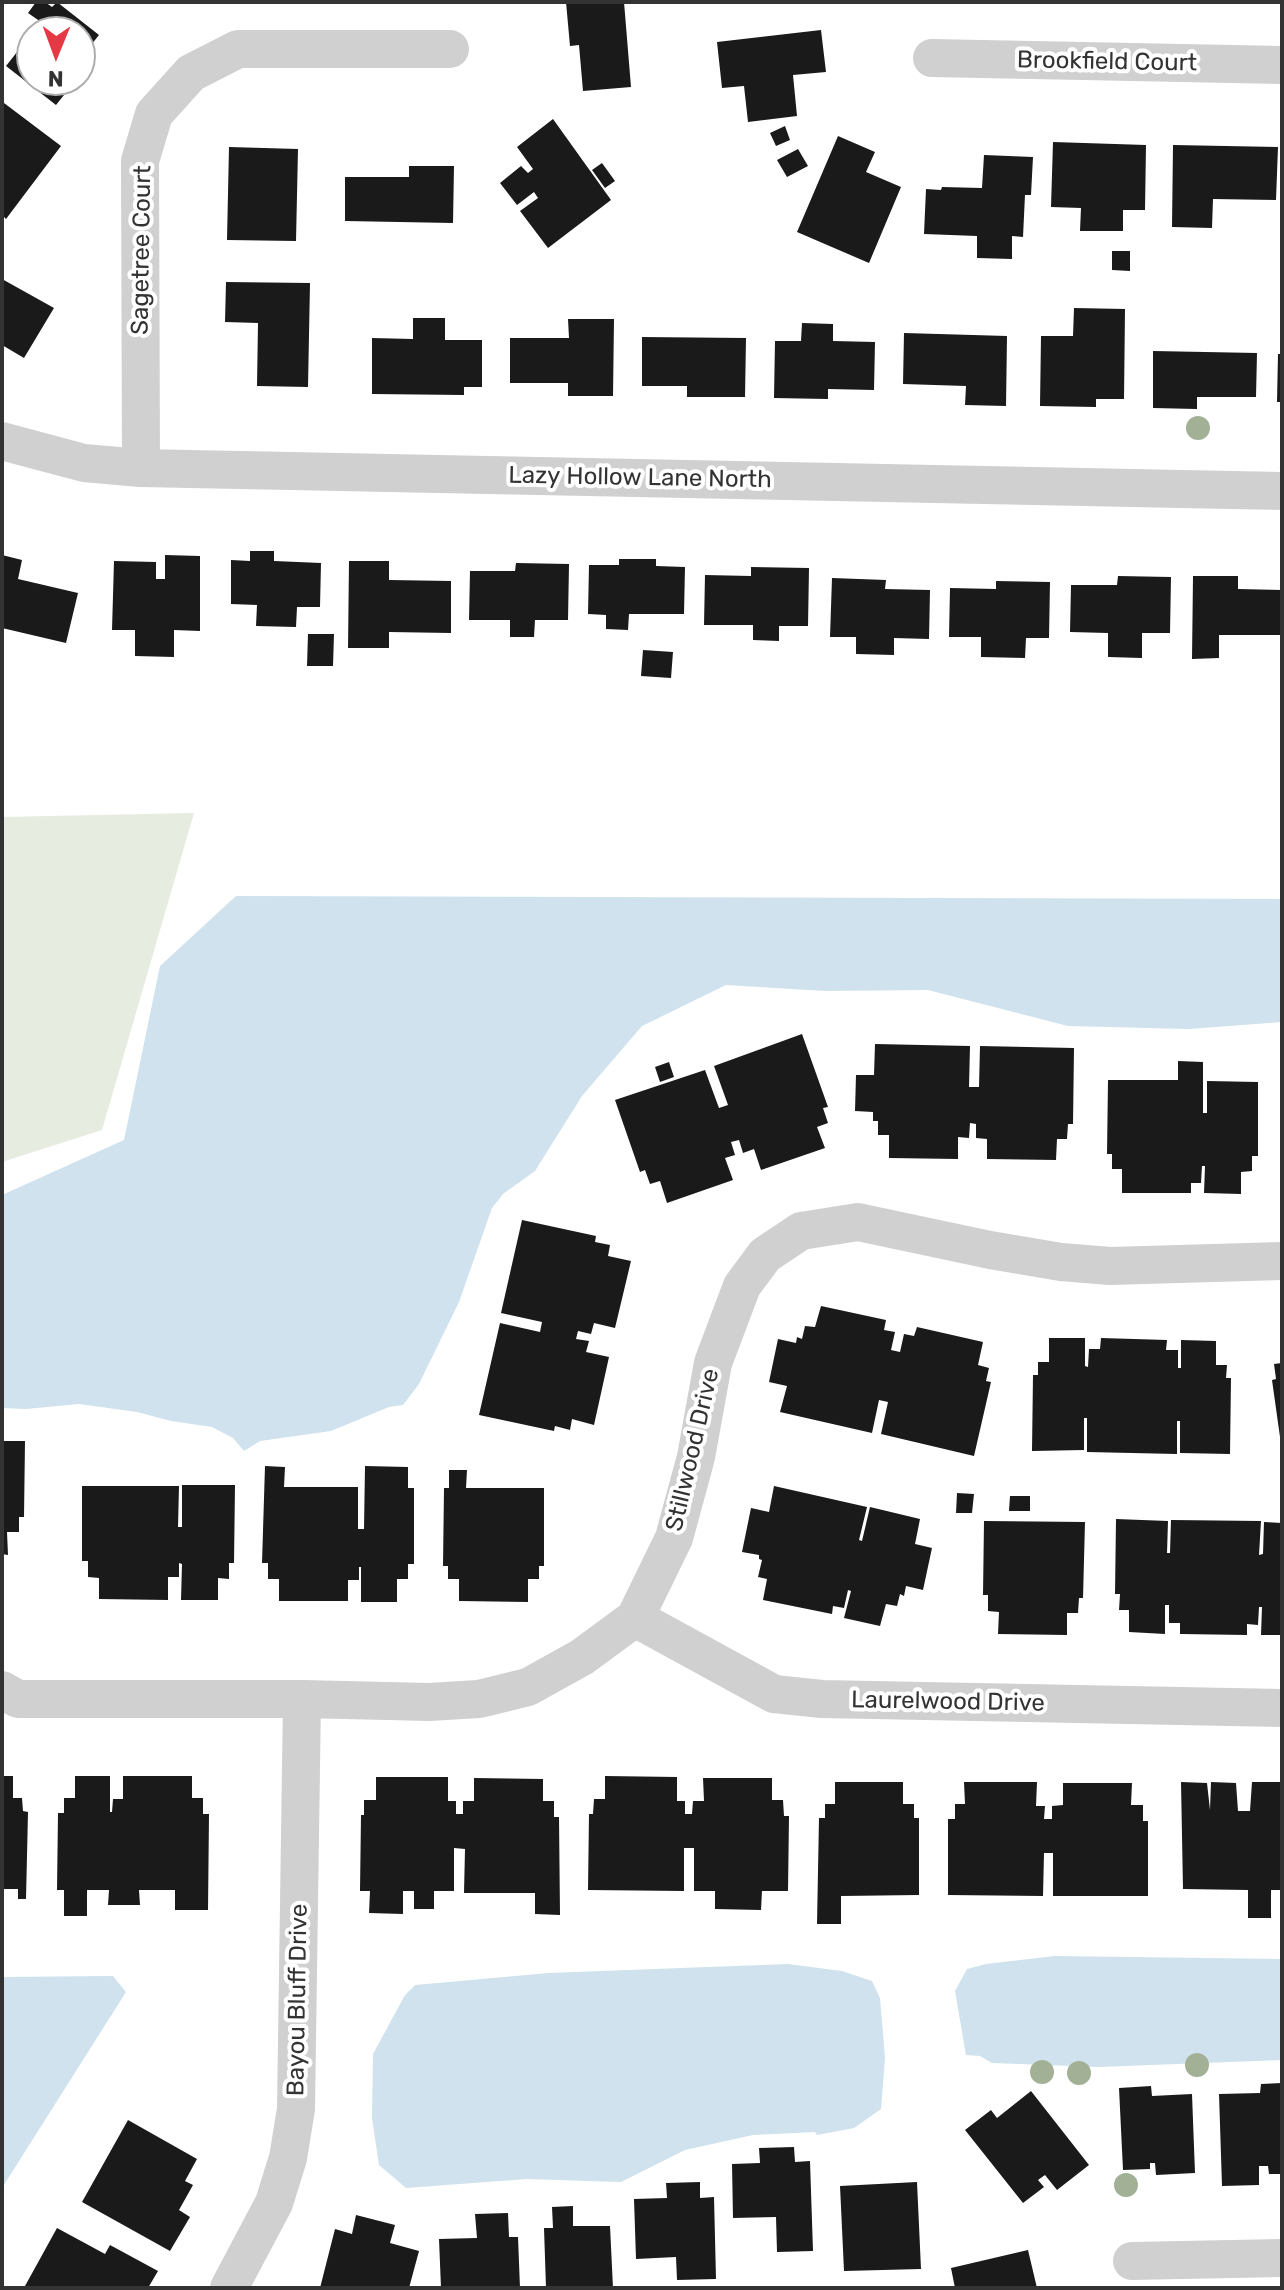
<!DOCTYPE html>
<html>
<head>
<meta charset="utf-8">
<style>
  body { margin:0 }
  #map { position:relative; width:1284px; height:2290px; overflow:hidden; background:#fff; font-family:Rubik,sans-serif }
  canvas { display:block }
  .frame { position:absolute; inset:0; border:4px solid #333; pointer-events:none }
  .north { position:absolute; left:16px; top:16px; width:80px; height:80px; box-sizing:border-box; background:#fff; border:2px solid #adadad; border-radius:50%; rotate:181deg; font-size:22px; font-weight:700; line-height:32px; text-align:center; color:#333 }
  .north::after { content:''; display:block; margin:auto; width:28px; height:36px; background:#e63946; clip-path:polygon(50% 0,100% 100%,50% 72%,0 100%) }
</style>
</head>
<body>
<div id="map">
<canvas width="1284" height="2290"></canvas>
<div class="frame"></div>
<div class="north">N</div>
</div>
<script>
const g = document.querySelector('canvas').getContext('2d');
g.lineJoin = 'round';
function fillPath(path, color) { g.fillStyle = color; g.fill(path, 'evenodd'); }
const toPath = rows => new Path2D(rows.map(r => 'M' + r).join(''));
function trace(path, color, width, dash) { g.strokeStyle = color; g.lineWidth = width; g.lineCap = dash ? 'butt' : 'round'; g.setLineDash(dash || []); g.stroke(path); }
function label(font, color, halo, rows, align = 'center') {
  g.font = font + ' Rubik,sans-serif'; g.lineWidth = 8; g.setLineDash([]); g.textBaseline = 'middle'; g.strokeStyle = halo; g.fillStyle = color; for (const [text, x, y, turn = 0] of rows) {
    g.save(); g.translate(x, y); g.rotate((+turn || 0) * Math.PI / 180); g.textAlign = isNaN(turn) ? turn : align; if (halo) g.strokeText(text, 0, 0); g.fillText(text, 0, 0); g.restore();
  }
}
fillPath(toPath([
  [194,813,102,1130,2,1162,2,817]
]), '#e6ecdf');
fillPath(toPath([
  [236,896,1282,899,1282,1022,1189,1029,1068,1026,928,990,825,991,726,985,642,1026,582,1096,535,1171,503,1194,492,1208,459,1302,419,1384,403,1405,389,1407,331,1431,260,1441,244,1451,233,1438,212,1427,171,1421,137,1412,79,1404,26,1409,2,1408,2,1195,124,1140,160,966],
  [1055,1956,1282,1959,1282,2060,1099,2067,992,2063,980,2056,966,2055,955,1991,967,1969,986,1964],
  [788,1964,842,1971,872,1981,880,1998,885,2058,881,2109,854,2128,817,2135,815,2132,753,2135,685,2150,621,2182,527,2179,406,2188,379,2165,372,2118,373,2054,405,1995,415,1985,549,1973],
  [113,1976,126,1992,2,2188,2,1977]
]), '#cfe2ee');
fillPath(toPath([
  [36,2,45,2,52,7,57,2,99,35,83,55,90,61,80,74,80,32,33,32,41,22,28,13],
  [566,2,624,2,631,87,583,91,579,45,570,46],
  [821,30,826,72,793,75,797,116,748,122,744,86,722,88,717,42],
  [32,33,32,80,76,80,56,105,6,66],
  [4,103,61,146,6,219,2,215],
  [553,119,611,200,548,248,520,211,538,198,534,192,517,205,500,183,521,166,528,173,533,169,517,147],
  [785,126,790,140,776,146,770,133],
  [838,136,875,152,866,172,901,187,869,263,797,232],
  [1053,142,1146,145,1145,210,1123,210,1123,231,1080,231,1081,208,1051,207],
  [1173,145,1278,147,1276,200,1213,199,1212,228,1172,227],
  [229,147,298,149,296,241,227,240],
  [798,149,808,166,787,177,777,160],
  [984,155,1033,157,1031,195,1025,195,1023,237,1012,236,1012,259,977,258,977,236,924,234,926,189,941,190,942,187,982,188],
  [602,163,615,181,605,188,592,170],
  [409,166,454,166,453,223,345,221,345,177,409,177],
  [1112,251,1130,251,1130,271,1112,270],
  [2,279,54,308,24,358,2,345],
  [226,282,310,283,308,387,257,386,258,323,225,322],
  [1074,308,1125,309,1124,399,1096,399,1096,407,1040,406,1041,336,1073,336],
  [413,318,445,318,445,340,482,340,482,387,464,387,464,395,372,394,372,338,413,339],
  [568,319,614,319,613,396,568,396,568,383,510,383,510,338,569,338],
  [802,323,833,324,833,341,875,342,874,390,828,389,828,399,774,398,775,341,801,341],
  [904,333,1007,336,1006,406,965,405,966,386,903,384],
  [642,337,746,338,745,397,687,397,687,386,642,386],
  [1153,351,1257,353,1256,397,1197,397,1197,409,1153,408],
  [1278,354,1282,354,1282,402,1277,402],
  [250,551,274,551,274,561,321,563,320,607,297,607,296,627,256,626,257,605,231,604,231,560,250,561],
  [2,555,22,560,18,579,78,593,66,643,2,628],
  [165,555,200,556,200,631,174,630,174,657,135,656,135,630,112,630,114,561,156,562,156,579,165,579],
  [619,559,656,559,656,566,685,567,684,614,629,614,628,630,606,629,606,615,588,614,589,565,619,565],
  [349,561,389,561,389,580,451,581,451,633,389,632,389,648,348,648],
  [516,563,569,564,568,620,535,620,534,637,510,637,510,620,469,620,470,571,515,571],
  [751,567,809,568,808,626,779,626,779,641,753,640,753,625,704,625,705,575,751,576],
  [1118,576,1171,577,1170,633,1142,633,1142,658,1108,657,1108,633,1070,632,1071,585,1117,585],
  [1193,576,1238,576,1238,589,1282,590,1282,635,1219,635,1219,658,1192,659],
  [832,578,886,580,885,589,930,590,929,639,894,638,894,655,856,654,856,637,830,637],
  [996,581,1050,582,1049,638,1026,638,1025,658,981,657,981,637,949,637,950,588,996,589],
  [308,634,334,634,333,666,307,666],
  [643,650,673,652,671,678,641,676],
  [802,1034,828,1107,823,1108,828,1123,817,1127,825,1148,761,1170,754,1149,743,1153,739,1140,731,1142,735,1155,725,1158,733,1180,667,1203,660,1181,650,1184,645,1170,640,1172,615,1100,705,1070,719,1108,728,1105,714,1066],
  [875,1044,970,1046,969,1087,979,1087,980,1046,1074,1048,1073,1124,1068,1124,1067,1139,1057,1139,1056,1160,987,1159,987,1139,976,1138,976,1124,970,1123,969,1138,958,1137,958,1159,889,1158,889,1135,878,1135,878,1121,873,1121,873,1112,855,1111,856,1075,874,1075],
  [1178,1061,1203,1062,1203,1113,1207,1113,1207,1081,1258,1082,1258,1156,1252,1156,1252,1171,1241,1172,1241,1194,1204,1193,1205,1166,1202,1166,1201,1183,1191,1183,1191,1193,1122,1193,1122,1169,1112,1169,1112,1154,1107,1154,1108,1080,1178,1080],
  [669,1062,674,1077,660,1082,655,1067],
  [522,1220,596,1236,595,1242,610,1245,608,1256,631,1261,615,1328,594,1323,591,1334,578,1331,576,1339,589,1341,586,1352,609,1357,594,1425,572,1419,570,1430,555,1426,554,1431,479,1415,500,1323,540,1332,542,1322,501,1313],
  [821,1306,886,1320,884,1330,895,1332,891,1350,900,1352,904,1334,914,1336,917,1327,983,1342,978,1365,989,1368,986,1381,991,1382,974,1456,881,1434,888,1402,879,1400,872,1433,780,1412,787,1386,769,1382,778,1339,796,1343,797,1337,802,1339,805,1326,815,1327],
  [1049,1338,1085,1338,1085,1366,1088,1367,1089,1349,1100,1349,1101,1338,1167,1340,1166,1350,1178,1350,1178,1368,1181,1368,1181,1340,1216,1341,1216,1365,1227,1365,1226,1378,1231,1378,1230,1454,1180,1453,1180,1421,1177,1421,1177,1454,1087,1452,1087,1418,1084,1418,1084,1450,1032,1451,1033,1375,1038,1375,1038,1362,1049,1362],
  [1282,1363,1282,1437,1280,1437,1272,1380,1276,1379,1274,1364],
  [2,1441,25,1441,24,1517,19,1517,19,1532,7,1532,8,1555,2,1554],
  [265,1466,285,1467,284,1487,358,1487,358,1529,364,1529,365,1466,408,1467,408,1488,414,1488,414,1564,408,1564,408,1579,397,1579,397,1602,361,1602,361,1567,359,1567,359,1580,348,1580,348,1601,279,1601,279,1579,268,1579,268,1563,262,1563],
  [449,1470,467,1470,466,1488,544,1488,544,1566,539,1566,539,1579,528,1579,528,1602,459,1601,459,1579,448,1579,448,1566,443,1566,444,1488,449,1488],
  [182,1485,235,1485,234,1563,229,1563,229,1579,218,1578,218,1600,181,1600,182,1564,179,1563,179,1577,168,1577,168,1600,99,1599,99,1578,88,1577,88,1561,82,1561,82,1486,179,1486,178,1527,182,1527],
  [774,1486,867,1507,859,1540,862,1541,870,1507,920,1519,915,1544,932,1548,923,1590,906,1586,904,1596,900,1594,897,1606,886,1604,880,1626,844,1618,851,1591,848,1590,844,1608,833,1606,832,1614,763,1600,767,1579,758,1577,762,1560,759,1559,759,1555,742,1552,751,1508,769,1512],
  [957,1493,974,1494,972,1513,956,1513],
  [1010,1496,1030,1496,1030,1511,1009,1511],
  [1116,1519,1168,1521,1167,1553,1170,1553,1171,1520,1261,1521,1259,1555,1263,1554,1264,1522,1282,1523,1282,1635,1261,1635,1262,1607,1259,1607,1258,1625,1247,1624,1247,1635,1180,1634,1180,1623,1169,1623,1169,1605,1165,1605,1165,1634,1129,1632,1129,1610,1119,1610,1120,1594,1115,1594],
  [984,1521,1085,1522,1083,1598,1079,1598,1078,1613,1067,1613,1067,1635,998,1634,999,1612,988,1611,988,1595,983,1595],
  [2,1776,13,1776,13,1798,22,1798,23,1811,28,1812,26,1899,18,1899,18,1889,2,1889],
  [75,1776,110,1776,110,1812,112,1812,113,1799,123,1799,123,1776,192,1776,192,1798,203,1798,203,1814,209,1814,208,1910,175,1910,175,1890,139,1890,140,1905,108,1905,109,1890,87,1890,87,1916,64,1916,64,1890,57,1890,58,1813,64,1813,64,1798,75,1798],
  [605,1776,677,1777,677,1801,685,1801,685,1814,692,1814,693,1801,704,1801,703,1778,772,1778,772,1800,783,1800,784,1816,789,1816,788,1891,762,1891,761,1910,715,1909,715,1891,694,1891,694,1848,684,1848,684,1891,588,1890,589,1814,593,1814,594,1799,605,1799],
  [376,1777,448,1777,448,1801,456,1801,456,1814,463,1814,463,1801,474,1801,474,1778,543,1779,543,1801,554,1801,554,1817,559,1817,560,1915,535,1914,535,1893,464,1893,465,1849,454,1848,454,1891,434,1891,434,1909,414,1909,414,1891,403,1891,403,1914,369,1913,370,1891,360,1891,361,1815,364,1815,364,1800,376,1800],
  [835,1782,903,1782,903,1804,914,1804,914,1818,919,1818,919,1895,841,1896,841,1924,817,1924,819,1818,825,1818,825,1804,835,1804],
  [964,1782,1037,1782,1036,1806,1045,1806,1044,1819,1052,1819,1052,1806,1063,1805,1063,1783,1132,1783,1131,1805,1143,1805,1143,1821,1148,1821,1148,1896,1053,1896,1053,1853,1044,1853,1043,1896,948,1895,948,1819,955,1819,955,1804,965,1804],
  [1181,1782,1207,1783,1210,1810,1211,1782,1236,1783,1238,1811,1250,1811,1252,1782,1282,1782,1282,1890,1271,1890,1271,1918,1248,1918,1248,1890,1183,1889],
  [1282,2083,1282,2174,1269,2174,1268,2166,1259,2166,1259,2185,1222,2186,1219,2094,1260,2093,1261,2084],
  [1151,2086,1152,2096,1192,2094,1195,2173,1156,2175,1155,2163,1150,2163,1150,2169,1123,2170,1119,2088],
  [1031,2091,1089,2165,1057,2190,1045,2175,1038,2180,1044,2187,1023,2203,965,2130,991,2110,997,2118],
  [128,2120,197,2159,185,2181,193,2185,179,2210,190,2217,170,2251,82,2202],
  [794,2147,795,2162,810,2161,813,2251,777,2252,776,2217,733,2218,732,2164,760,2163,759,2148],
  [700,2182,700,2198,714,2197,716,2279,677,2280,676,2257,636,2259,634,2199,667,2198,666,2183],
  [917,2182,921,2269,844,2271,840,2186],
  [573,2206,573,2226,610,2226,613,2288,546,2288,544,2228,553,2228,552,2207],
  [508,2213,509,2237,518,2237,520,2288,441,2288,439,2239,477,2238,475,2214],
  [356,2215,395,2225,390,2243,419,2251,409,2288,320,2288,335,2229,352,2234],
  [57,2228,105,2254,110,2245,158,2271,148,2288,30,2288,25,2286],
  [1028,2250,1037,2288,955,2288,951,2268]
]), '#1a1a1a');
trace(toPath([
  [932,58,1282,65],
  [2,441,84,463,141,468,1282,491],
  [141,468,140,161,154,114,191,73,238,49,450,49],
  [635,1618,774,1694,822,1699,1282,1708],
  [2,1690,18,1699,302,1699,429,1702,479,1699,528,1687,582,1657,635,1618,674,1538,696,1457,713,1363,742,1286,765,1255,801,1231,858,1222,990,1250,1061,1262,1110,1266,1282,1261],
  [1132,2261,1282,2258],
  [229,2288,274,2203,288,2158,296,2109,302,1699]
]), '#d0d0d0', 38);
g.fillStyle = '#a2b095';
for (const [x, y] of [
  [1198,428],
  [1197,2065],
  [1042,2072],
  [1079,2073],
  [1126,2185]
]) { g.beginPath(); g.arc(x, y, 12, 0, 2 * Math.PI); g.fill(); }
label('24px', '#333', '#fff', [
  ["Brookfield Court",1107,62,1],
  ["Sagetree Court",142,250,-89],
  ["Lazy Hollow Lane North",640,478,1],
  ["Stillwood Drive",693,1450,-77],
  ["Laurelwood Drive",948,1702,1],
  ["Bayou Bluff Drive",298,2000,-89]
]);
</script>
</body>
</html>
